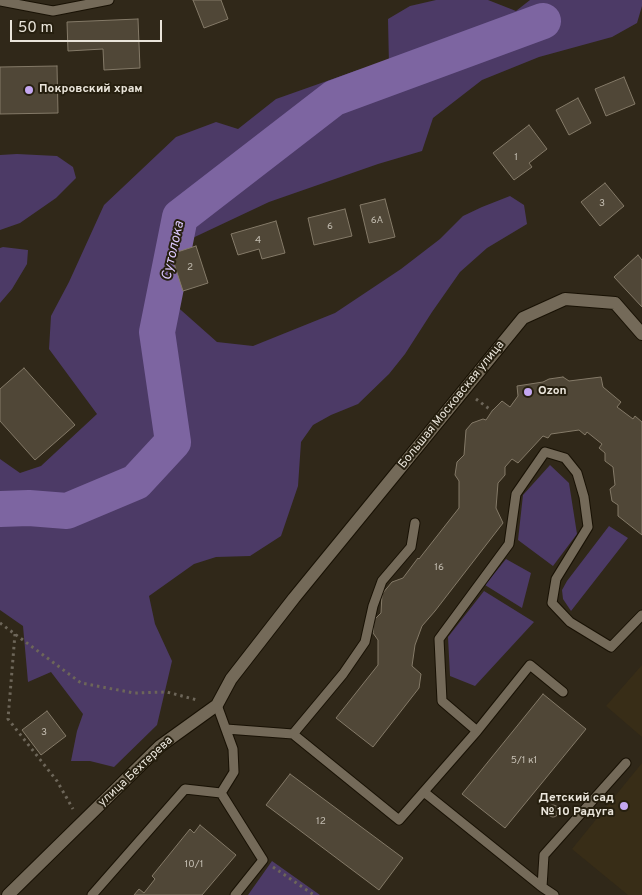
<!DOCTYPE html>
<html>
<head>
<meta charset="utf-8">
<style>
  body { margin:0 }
  #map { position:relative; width:642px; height:895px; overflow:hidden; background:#302819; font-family:Overpass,sans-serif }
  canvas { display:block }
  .scale { position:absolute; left:10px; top:20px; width:152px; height:22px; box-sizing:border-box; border:2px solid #eae5db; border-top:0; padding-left:6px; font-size:15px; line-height:18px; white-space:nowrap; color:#eae5db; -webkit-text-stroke:4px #261f0f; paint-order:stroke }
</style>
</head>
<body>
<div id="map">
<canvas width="642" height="895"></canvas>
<div class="scale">50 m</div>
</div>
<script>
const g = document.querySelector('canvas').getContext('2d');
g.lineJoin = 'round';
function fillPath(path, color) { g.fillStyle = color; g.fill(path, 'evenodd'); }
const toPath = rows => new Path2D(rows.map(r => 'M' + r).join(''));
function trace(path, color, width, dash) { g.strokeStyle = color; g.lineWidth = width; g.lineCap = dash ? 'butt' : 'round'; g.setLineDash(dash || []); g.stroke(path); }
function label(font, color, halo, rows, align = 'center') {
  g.font = font + ' Overpass,sans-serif'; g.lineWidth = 4; g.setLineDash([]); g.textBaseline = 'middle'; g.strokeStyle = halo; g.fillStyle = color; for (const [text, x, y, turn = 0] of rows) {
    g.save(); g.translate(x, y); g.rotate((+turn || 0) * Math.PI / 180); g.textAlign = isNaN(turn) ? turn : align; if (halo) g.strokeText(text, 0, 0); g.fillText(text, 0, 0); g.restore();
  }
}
fillPath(toPath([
  [642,665,642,737,606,706],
  [642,763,642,895,628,895,572,849]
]), '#382d17');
fillPath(toPath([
  [436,0,488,0,516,11,530,0,642,0,642,6,637,23,612,37,539,57,482,80,433,118,422,151,378,164,269,202,165,251,173,303,217,342,253,346,335,313,401,269,440,239,463,216,482,207,510,196,524,205,527,224,487,248,460,272,432,312,405,354,389,374,358,404,331,415,313,425,301,442,298,486,281,536,250,556,216,557,194,564,149,596,155,624,172,661,157,725,114,767,90,761,71,761,77,731,83,714,51,672,28,682,23,626,0,610,0,459,20,473,41,466,97,414,49,349,51,316,69,282,104,205,176,137,216,122,238,129,276,99,358,70,389,65,388,19,410,6],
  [17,154,57,156,73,167,76,178,56,198,20,223,0,230,0,155],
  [3,247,28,250,27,264,12,289,0,303,0,248],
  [550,465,569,483,577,534,553,566,518,540,523,495],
  [609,526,628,538,571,611,563,599,562,590,567,581],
  [506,559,531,573,522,608,485,585],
  [484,591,534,622,475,686,450,676,448,637],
  [272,861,320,895,248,895]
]), '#4c3a66');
trace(toPath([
  [0,509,29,508,67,511,136,482,173,442,157,332,180,217,334,98,543,21]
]), '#7d65a1', 36);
const building = toPath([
  [193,0,221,0,228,19,204,28,193,0],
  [138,19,140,68,104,70,103,49,68,51,67,22,138,19],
  [57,66,58,113,0,114,0,67,57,66],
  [624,77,635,104,606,116,595,89,624,77],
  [578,98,591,123,569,135,556,110,578,98],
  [529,125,547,149,529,163,532,167,514,180,493,153,529,125],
  [605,183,624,206,600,226,581,202,605,183],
  [385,199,395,237,369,243,360,205,385,199],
  [345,209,352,236,314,245,308,218,345,209],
  [276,221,285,253,262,259,259,249,238,255,231,234,276,221],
  [196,246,208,283,183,291,171,254,196,246],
  [638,255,642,260,642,307,614,277,638,255],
  [24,368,75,425,35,460,0,421,0,389,24,368],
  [563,377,569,381,601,377,603,387,621,402,617,407,633,419,635,416,642,422,642,535,618,516,618,505,612,501,610,489,615,485,613,467,605,461,605,453,599,448,602,444,587,432,585,435,579,430,551,434,548,438,543,436,518,463,512,459,505,467,505,475,498,483,496,508,503,523,435,611,422,626,415,645,412,666,421,674,419,688,373,747,336,718,378,665,378,640,373,633,374,620,381,613,382,594,392,582,403,578,418,558,419,559,459,508,459,481,455,475,457,462,464,455,466,430,472,423,483,419,486,420,492,411,502,401,510,407,518,396,517,386,543,382,549,379,563,377],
  [543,694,586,729,505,828,462,794,543,694],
  [47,711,66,736,41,755,22,730,47,711],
  [290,774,403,858,379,890,266,805,290,774],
  '547 811a6 6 0 1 1 12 0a6 6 0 1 1-12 0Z',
  [200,825,236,855,202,895,134,895,139,889,144,893,155,879,152,876,190,829,194,833,200,825]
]);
fillPath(building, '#504737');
trace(building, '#847a68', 1);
const service = toPath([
  [0,1,53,11,109,0],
  [415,523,411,547,382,581,373,606,365,642,343,674,293,734,399,820,477,731,530,665,563,692],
  [217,705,233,749,234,772,221,793],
  [226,729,293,734],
  [477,731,442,701,439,639,509,544,516,494,545,452,565,458,577,473,584,497,588,527,556,579,552,603,570,622,611,647,642,615],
  [424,792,542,887],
  [221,793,263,860,235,895],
  [92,895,185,789,221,793],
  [554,895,542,887,544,855,626,763]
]);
const minor = toPath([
  [8,895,160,746,217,705,231,679,294,598,523,318,565,299,615,303,642,334]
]);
trace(service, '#181104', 11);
trace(minor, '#181104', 14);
trace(toPath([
  [476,399,492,411],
  [0,623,81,683,134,693,167,692,197,700],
  [15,634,8,719,57,781,73,809],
  [273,867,314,895]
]), '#6d6659', 3, [2.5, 4]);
trace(service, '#746a59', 9);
trace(minor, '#746a59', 12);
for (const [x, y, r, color] of [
  [29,90,5,"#c4a7f1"],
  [528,392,5,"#c4a7f1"],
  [624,806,5,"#c4a7f1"]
]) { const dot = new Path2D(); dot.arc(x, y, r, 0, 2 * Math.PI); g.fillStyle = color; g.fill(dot); trace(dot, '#261f0f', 2); }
label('10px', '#c4beb2', null, [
  ["1",516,158],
  ["3",602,204],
  ["6А",377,221],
  ["6",330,227],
  ["4",258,241],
  ["2",190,268],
  ["16",439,568],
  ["3",44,733],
  ["5/1 к1",524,761],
  ["12",321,822],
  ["10/1",194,865]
]);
label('bold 12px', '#eae5db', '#261f0f', [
  ["Покровский храм",39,90],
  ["Ozon",538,392],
  ["Детский сад",614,799,"right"],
  ["№ 10 Радуга",614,813,"right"]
], 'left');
label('12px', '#eae5db', '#261f0f', [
  ["Большая Московская улица",452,405,-51],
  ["улица Бехтерева",136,772,-43]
]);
label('italic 14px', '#dcc9fe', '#261f0f', [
  ["Сутолока",174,251,-77]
]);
</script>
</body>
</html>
